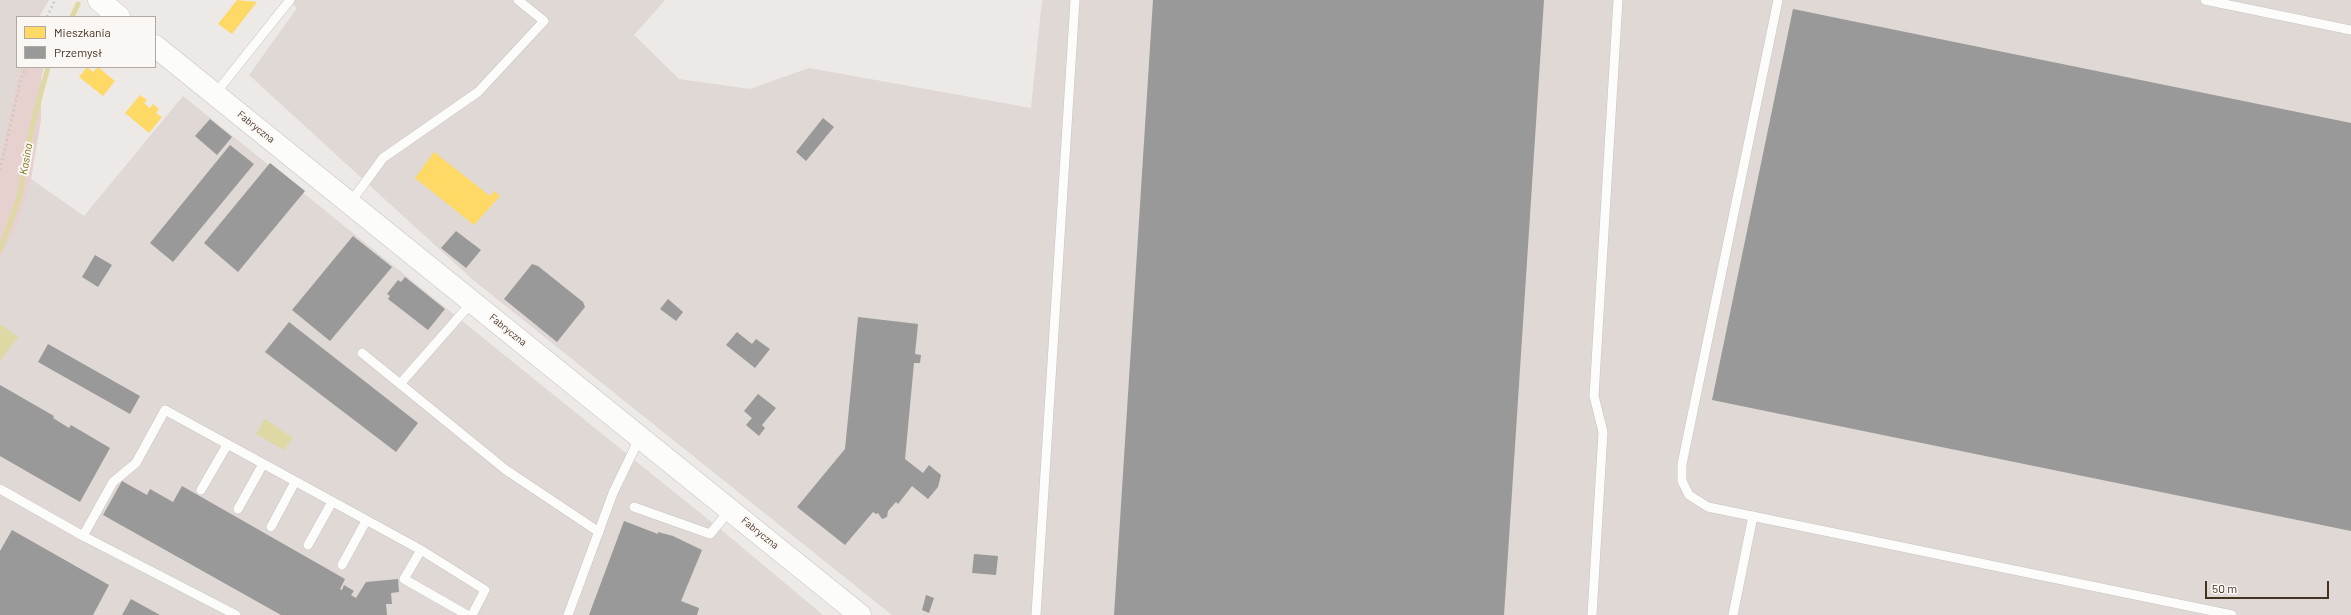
<!DOCTYPE html>
<html>
<head>
<meta charset="utf-8">
<style>
  body { margin:0 }
  #map { position:relative; width:2351px; height:615px; overflow:hidden; background:#ece9e7; font-family:Barlow,sans-serif }
  canvas { display:block }
  .legend { position:absolute; left:16px; top:16px; width:140px; height:52px; box-sizing:border-box; background:#fbf7f5; border:1px solid #b1a8a1; margin:0; padding:5px 7px; list-style:none; font-size:12px; color:#433222 }
  .legend li { display:flex; align-items:center; gap:8px; height:20px }
  .legend b { width:20px; border:1px solid #b1a8a1 }
  .scale { position:absolute; left:2205px; top:581px; width:124px; height:18px; box-sizing:border-box; border:2px solid #433222; border-top:0; padding-left:5px; font-size:12px; line-height:14px; white-space:nowrap; color:#433222; -webkit-text-stroke:3px #fbf7f5; paint-order:stroke }
</style>
</head>
<body>
<div id="map">
<canvas width="2351" height="615"></canvas>
<ul class="legend">
<li><b style="height:11px;background:#ffd966"></b>Mieszkania</li>
<li><b style="height:11px;background:#999"></b>Przemysł</li>
</ul>
<div class="scale">50 m</div>
</div>
<script>
const g = document.querySelector('canvas').getContext('2d');
g.lineJoin = 'round';
function fillPath(path, color) { g.fillStyle = color; g.fill(path, 'evenodd'); }
const toPath = rows => new Path2D(rows.map(r => 'M' + r).join(''));
function trace(path, color, width, dash) { g.strokeStyle = color; g.lineWidth = width; g.lineCap = dash ? 'butt' : 'round'; g.setLineDash(dash || []); g.stroke(path); }
function label(font, color, halo, rows, align = 'center') {
  g.font = font + ' Barlow,sans-serif'; g.lineWidth = 4; g.setLineDash([]); g.textBaseline = 'middle'; g.strokeStyle = halo; g.fillStyle = color; for (const [text, x, y, turn = 0] of rows) {
    g.save(); g.translate(x, y); g.rotate((+turn || 0) * Math.PI / 180); g.textAlign = isNaN(turn) ? turn : align; if (halo) g.strokeText(text, 0, 0); g.fillText(text, 0, 0); g.restore();
  }
}
fillPath(toPath([
  [0,0,49,0,39,17,17,17,17,67,20,67,0,158],
  [288,0,665,0,634,35,679,79,750,89,809,68,1031,108,1042,0,2351,0,2351,615,892,615,472,279,249,75,297,8],
  [183,96,725,533,823,615,0,615,0,161,31,179,84,216]
]), '#dfd8d4');
fillPath(toPath([
  [20,67,44,67,41,78,41,120,31,179,18,222,0,259,0,158]
]), '#e6d1cf');
fillPath(toPath([
  [0,324,18,337,0,361],
  [265,419,293,438,284,450,256,434]
]), '#ded9a4');
fillPath(toPath([
  [237,0,257,2,232,34,218,24],
  [87,67,93,72,98,67,115,81,103,96,79,77],
  [140,95,147,100,144,103,150,108,153,104,159,109,156,113,162,117,149,133,125,113],
  [434,152,490,196,494,191,500,196,474,225,415,178]
]), '#ffd966');
fillPath(toPath([
  [1153,0,1544,0,1504,615,1114,615],
  [1793,9,2351,123,2351,531,1712,400],
  [823,118,834,127,806,161,796,152],
  [210,119,232,137,217,155,195,136],
  [230,145,254,164,173,262,150,243],
  [270,163,305,191,238,272,204,243],
  [456,231,481,250,466,268,441,248],
  [353,236,392,267,330,341,292,310],
  [95,255,112,265,98,287,82,277],
  [532,264,538,266,583,302,585,307,557,342,504,299],
  [405,277,445,309,428,330,388,299,390,296,387,294,398,280,401,282],
  [668,299,683,312,676,321,660,309],
  [858,317,918,324,915,354,921,355,920,363,914,363,905,459,923,473,929,465,941,475,938,487,928,499,912,486,898,504,896,502,888,511,887,517,882,519,878,513,876,514,873,512,845,545,797,507,845,449],
  [289,322,418,423,396,452,265,352],
  [737,332,752,344,756,339,770,349,755,368,726,345],
  [48,344,140,396,130,414,38,362],
  [0,385,54,416,53,418,69,428,71,425,110,448,80,502,0,456],
  [758,394,776,408,762,425,765,428,759,436,746,425,752,418,744,411],
  [122,481,147,495,150,489,173,502,182,486,345,579,340,589,342,590,344,585,354,591,351,595,356,598,366,582,398,579,399,592,391,593,392,604,386,604,387,615,281,615,103,515],
  [624,521,658,534,658,532,673,536,702,550,681,601,699,608,697,615,589,615],
  [12,530,109,585,93,615,0,615,0,551],
  [974,554,998,556,996,575,972,573],
  [926,595,934,598,929,613,922,610],
  [131,599,160,615,122,615]
]), '#999');
trace(toPath([
  [72,17,78,4],
  [0,250,19,198,33,122,48,67]
]), '#ded9a4', 5);
const lane = toPath([
  [1778,0,1682,464,1682,481,1689,495,1708,507,2232,615],
  [2205,0,2351,30],
  [215,94,290,0],
  [350,203,383,158,478,92,544,21,518,0],
  [362,353,506,470,599,532],
  [400,384,472,302],
  [0,489,83,536,236,615],
  [201,490,227,445],
  [634,507,710,534,730,510],
  [238,509,263,464],
  [271,527,295,482],
  [83,536,113,482,136,463,165,410,421,550,485,590,472,615],
  [308,545,332,502],
  [421,550,404,579,467,615],
  [342,565,366,521],
  [568,615,613,493,640,437],
  [1036,615,1075,0],
  [1592,615,1603,432,1594,396,1618,0],
  [1733,615,1753,516]
]);
const secondary = toPath([
  [99,0,119,17],
  [155,46,860,615]
]);
trace(lane, '#c8c5c2', 10);
trace(secondary, '#c8c4c1', 23);
trace(toPath([
  [47,17,55,0],
  [0,170,21,79,26,67]
]), '#cec9c6', 2.5, [2, 3]);
trace(lane, '#fcfcfb', 9);
trace(secondary, '#fcfcfb', 22);
label('10px', '#433222', '#fbf7f5', [
  ["Fabryczna",256,127,39],
  ["Fabryczna",508,330,39],
  ["Fabryczna",760,533,39]
]);
label('italic 11px', '#787316', '#fbf7f5', [
  ["Kasina",26,159,-80]
]);
</script>
</body>
</html>
